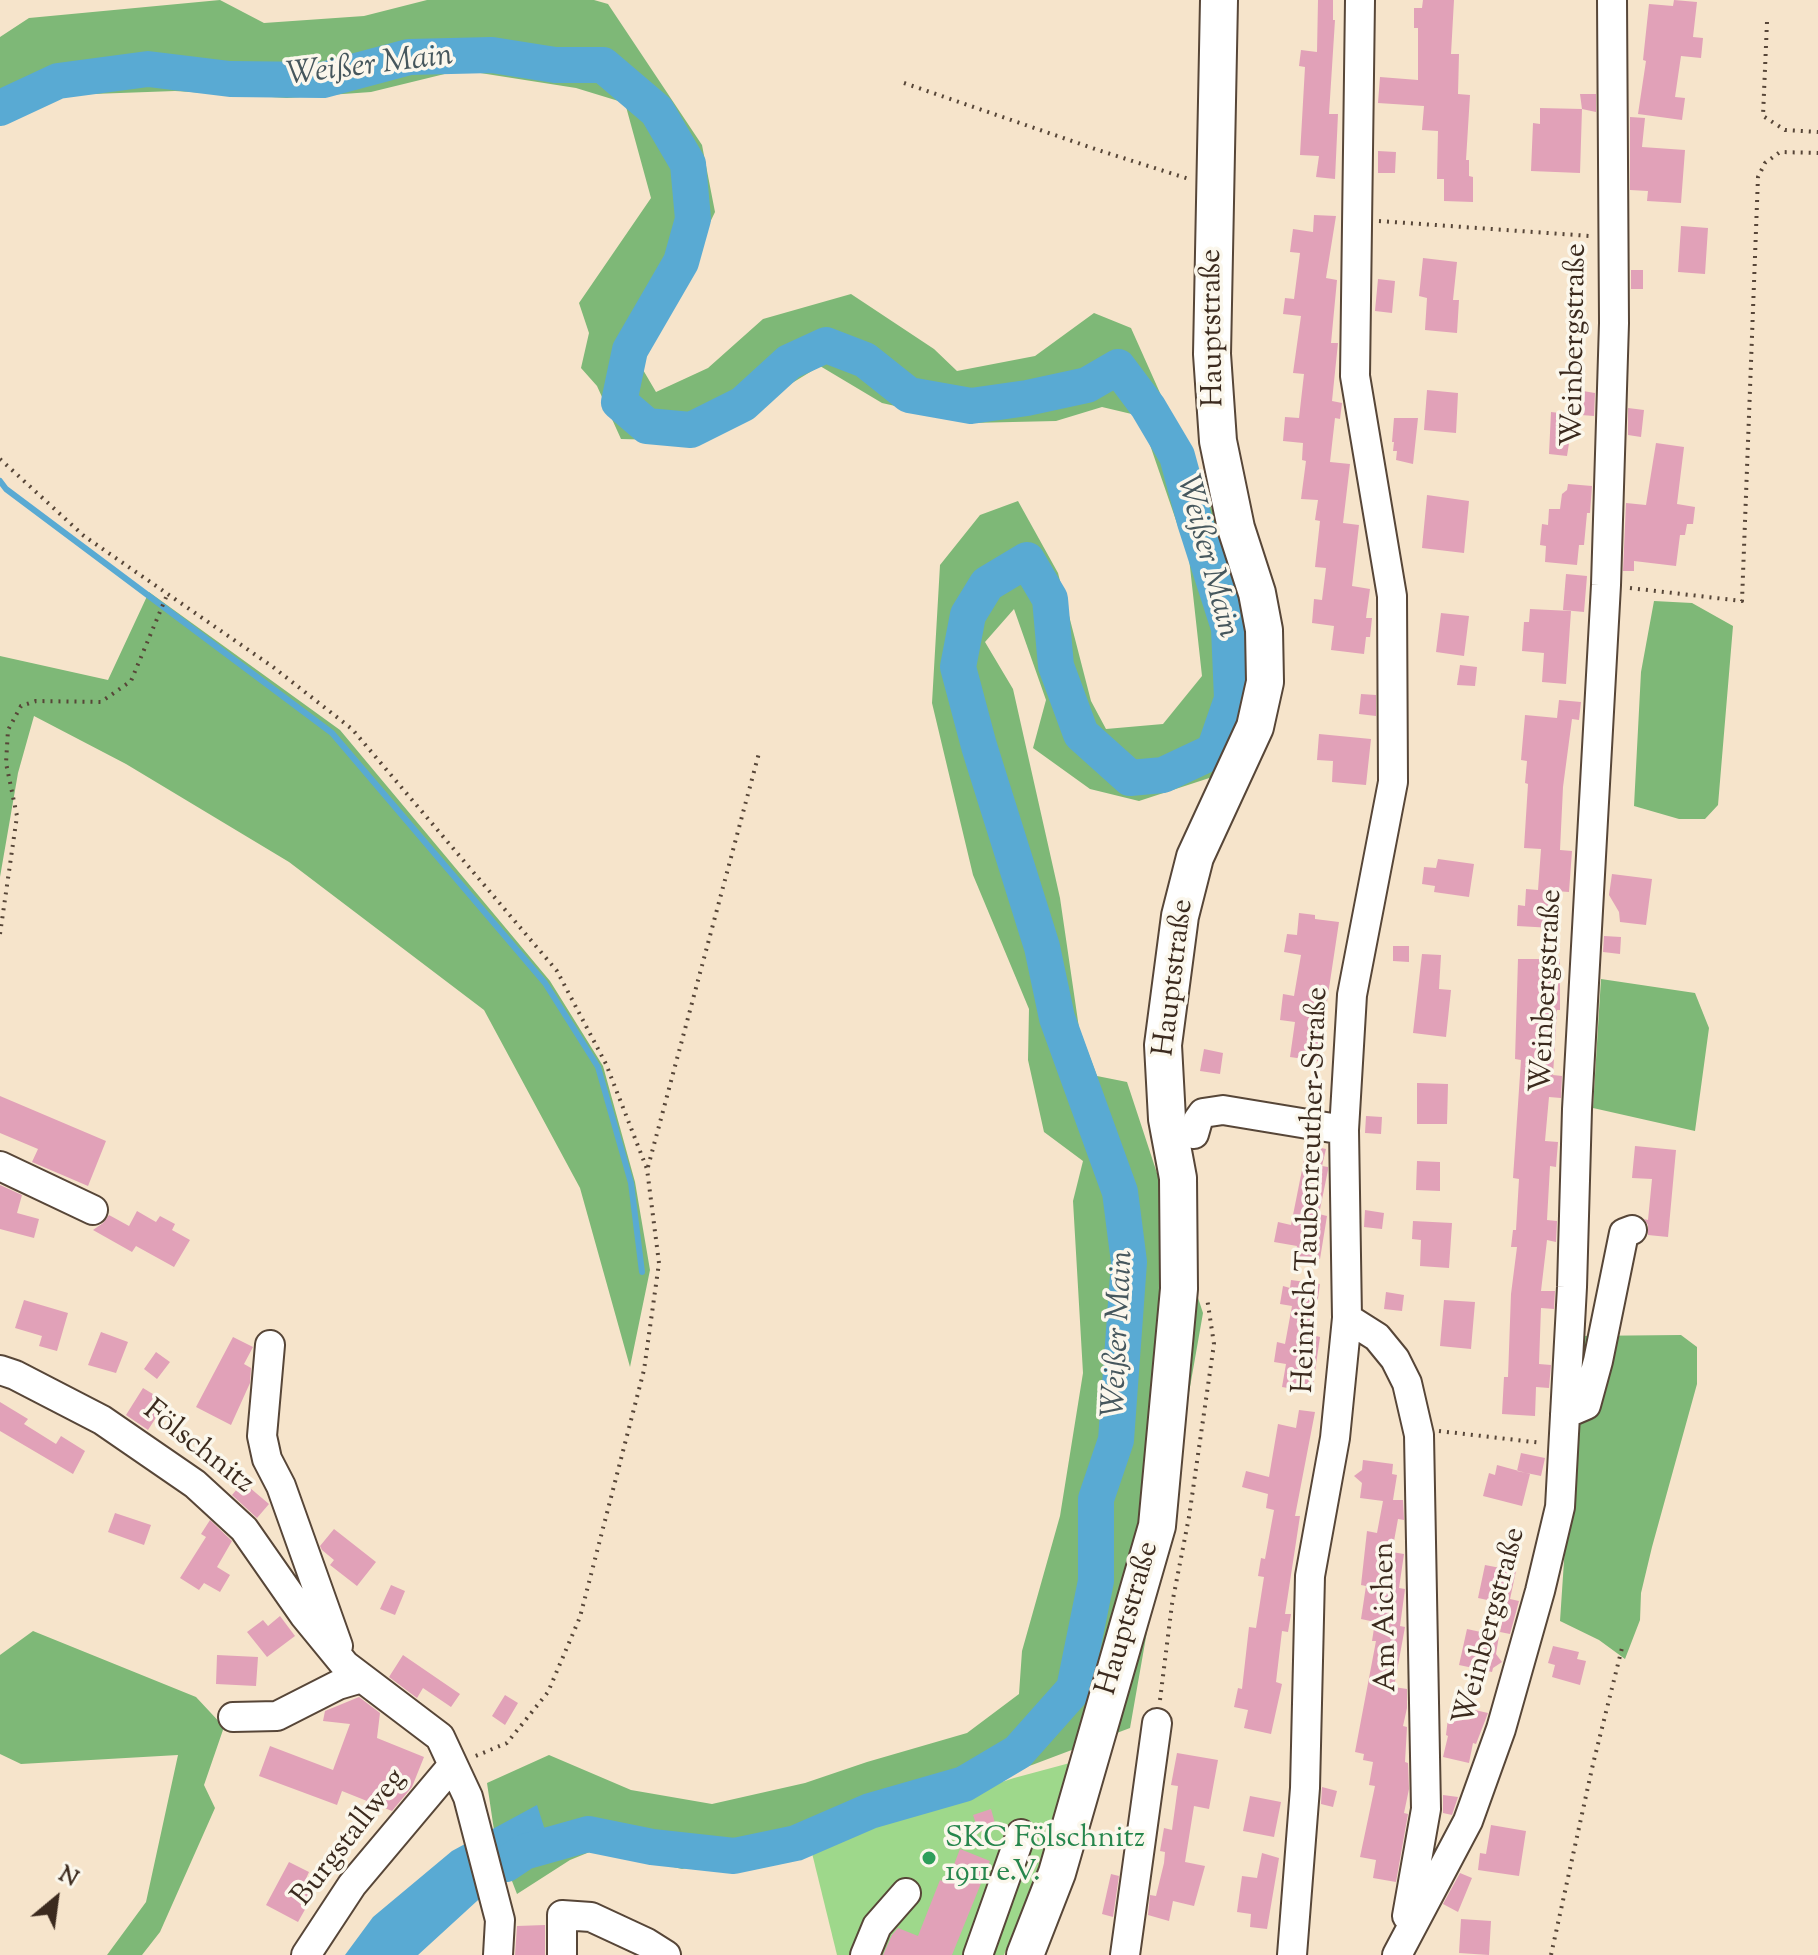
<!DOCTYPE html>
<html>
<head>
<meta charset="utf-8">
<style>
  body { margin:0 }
  #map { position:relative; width:1818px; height:1955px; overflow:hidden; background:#f6e4cb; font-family:"Sorts Mill Goudy",serif }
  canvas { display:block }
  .north { position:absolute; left:16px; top:1859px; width:80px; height:80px; -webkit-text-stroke:6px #fbf7ec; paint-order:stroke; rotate:29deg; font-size:22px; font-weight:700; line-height:32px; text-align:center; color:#3b2a1e }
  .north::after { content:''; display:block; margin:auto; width:28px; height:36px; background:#3b2a1e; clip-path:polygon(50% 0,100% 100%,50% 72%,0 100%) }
</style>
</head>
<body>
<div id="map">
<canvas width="1818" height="1955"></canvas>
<div class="north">N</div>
</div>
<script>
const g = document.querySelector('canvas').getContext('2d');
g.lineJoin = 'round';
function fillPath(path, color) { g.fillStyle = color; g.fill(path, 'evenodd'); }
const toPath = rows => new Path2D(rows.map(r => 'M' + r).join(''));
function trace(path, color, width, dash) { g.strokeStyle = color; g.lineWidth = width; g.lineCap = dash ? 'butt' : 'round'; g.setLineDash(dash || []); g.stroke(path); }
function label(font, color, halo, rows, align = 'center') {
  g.font = font + ' "Sorts Mill Goudy",serif'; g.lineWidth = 7; g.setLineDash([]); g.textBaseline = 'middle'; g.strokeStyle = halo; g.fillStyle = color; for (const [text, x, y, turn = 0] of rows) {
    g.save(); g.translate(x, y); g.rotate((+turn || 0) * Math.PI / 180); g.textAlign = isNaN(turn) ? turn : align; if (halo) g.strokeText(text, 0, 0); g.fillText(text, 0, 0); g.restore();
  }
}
fillPath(toPath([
  [1081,1760,1004,1955,837,1955,810,1845,1014,1778]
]), '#9ed88b');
fillPath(toPath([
  [220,0,264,23,364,16,427,0,594,0,608,4,702,145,715,212,673,300,639,363,656,392,708,368,763,319,851,294,934,349,957,371,1035,356,1094,313,1131,328,1244,581,1256,687,1246,766,1139,801,1090,789,1033,748,1046,700,1014,609,985,642,1013,689,1060,898,1079,1028,1097,1076,1127,1082,1203,1313,1130,1728,1032,1765,793,1847,682,1869,597,1849,570,1860,517,1894,495,1837,487,1783,549,1755,631,1790,712,1804,805,1783,867,1762,967,1733,1019,1694,1022,1651,1060,1516,1083,1373,1073,1201,1083,1161,1044,1132,1028,1060,1029,1009,973,875,932,703,940,565,980,515,1018,501,1058,573,1091,701,1106,729,1163,724,1202,676,1189,558,1140,416,1102,407,1056,421,970,423,882,403,820,366,697,441,621,439,597,386,581,368,589,333,579,303,651,198,625,103,576,88,461,70,371,92,287,98,175,91,65,95,0,126,0,37,29,18],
  [149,592,340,730,550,981,603,1066,635,1182,650,1270,630,1367,580,1188,484,1010,289,862,126,764,34,716,18,773,0,877,0,656,108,680],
  [1654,601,1692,603,1733,626,1718,805,1705,819,1679,819,1634,806,1641,672],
  [1601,979,1695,993,1709,1028,1695,1131,1593,1108],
  [1681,1335,1697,1347,1697,1384,1652,1547,1641,1593,1640,1620,1625,1659,1599,1640,1560,1621,1579,1336],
  [33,1631,196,1697,224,1727,204,1785,215,1808,160,1932,142,1955,107,1955,146,1902,178,1755,21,1764,0,1754,0,1655]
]), '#7eb877');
fillPath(toPath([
  [537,1805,551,1849,512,1869,418,1955,345,1955,373,1917,452,1851]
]), '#59aad3');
trace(toPath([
  [0,481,6,489,332,733,545,983,598,1067,631,1183,642,1272]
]), '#59aad3', 6);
trace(toPath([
  [0,108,58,81,148,69,230,79,323,80,409,57,492,55,555,65,603,65,657,111,688,164,693,219,681,262,630,350,619,402,647,426,691,430,743,404,789,362,826,345,865,360,909,395,971,406,1027,398,1087,385,1118,367,1148,407,1177,456,1195,522,1229,628,1232,699,1214,751,1163,775,1130,778,1081,734,1056,666,1050,599,1027,560,987,584,968,615,958,667,979,746,1042,947,1057,1018,1120,1192,1129,1262,1116,1440,1096,1499,1096,1581,1074,1689,1018,1752,964,1784,870,1811,796,1843,734,1856,652,1847,588,1834,524,1852,506,1864]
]), '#59aad3', 36);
fillPath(toPath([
  [1318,0,1333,0,1333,20,1335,20,1329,114,1338,114,1335,179,1316,177,1319,156,1300,155,1305,67,1299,66,1301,50,1317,52],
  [1423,0,1454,0,1451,54,1459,54,1458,94,1470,95,1466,160,1469,160,1469,176,1473,177,1473,202,1444,201,1444,179,1437,179,1438,131,1422,130,1424,106,1378,103,1380,77,1418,80,1418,28,1414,28,1414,8,1422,8],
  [1674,0,1697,2,1693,37,1703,38,1701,58,1681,56,1675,97,1685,98,1682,120,1638,114,1646,61,1643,60,1649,4,1673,6],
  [1580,94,1596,94,1596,112,1582,109],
  [1540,108,1582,109,1580,173,1531,171,1533,123,1540,124],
  [1630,117,1645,118,1642,147,1685,150,1681,203,1647,201,1648,191,1630,190],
  [1378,151,1396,152,1395,173,1378,173],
  [1314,215,1336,216,1326,278,1337,280,1331,343,1338,343,1332,401,1342,403,1340,419,1335,418,1330,462,1350,464,1343,523,1359,525,1352,586,1370,589,1366,618,1372,618,1370,637,1366,637,1364,654,1331,650,1334,626,1312,623,1314,599,1322,600,1326,568,1315,567,1320,521,1315,520,1318,500,1301,499,1306,461,1302,460,1303,443,1283,441,1285,417,1299,418,1304,374,1293,373,1301,316,1283,314,1285,298,1294,299,1300,253,1290,252,1293,229,1313,232],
  [1681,226,1708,228,1705,274,1678,272],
  [1423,258,1457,262,1453,300,1459,300,1457,333,1425,330,1427,298,1419,296],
  [1631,270,1643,270,1643,289,1631,289],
  [1378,279,1395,281,1392,313,1375,311],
  [1427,390,1458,393,1456,433,1424,430],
  [1583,391,1595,393,1594,416,1581,415],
  [1628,408,1644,410,1641,437,1628,435],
  [1551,412,1578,415,1575,438,1570,437,1567,456,1549,454],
  [1394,418,1418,418,1413,464,1396,460,1397,451,1393,451,1394,442,1392,442],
  [1656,443,1684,447,1677,504,1695,507,1693,524,1687,524,1685,535,1680,535,1676,566,1634,561,1634,571,1623,571,1626,503,1646,505],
  [1568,484,1592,486,1590,513,1587,513,1584,545,1579,545,1577,565,1545,562,1546,546,1540,545,1542,524,1548,525,1549,509,1560,509,1562,494,1567,490],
  [1427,495,1469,501,1464,553,1422,548],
  [1566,574,1587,576,1584,612,1563,610],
  [1530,609,1571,611,1566,684,1542,682,1544,653,1522,651,1524,622,1529,622],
  [1441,613,1469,616,1464,656,1436,652],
  [1460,665,1477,667,1475,686,1457,685],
  [1361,694,1376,695,1376,716,1359,714],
  [1559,700,1581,702,1579,720,1572,719,1563,787,1560,850,1572,851,1569,892,1555,891,1553,928,1517,926,1518,905,1525,906,1526,889,1538,890,1541,849,1524,848,1528,784,1525,783,1527,761,1521,760,1525,715,1557,718],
  [1319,734,1371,739,1366,785,1332,782,1333,761,1317,760],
  [1438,859,1474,864,1469,897,1434,892,1435,886,1422,884,1424,867,1436,868],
  [1612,874,1652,879,1646,925,1620,922,1619,912,1609,895],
  [1299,913,1315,915,1315,919,1339,922,1318,1061,1290,1057,1295,1022,1280,1020,1283,994,1294,996,1301,955,1284,952,1287,934,1297,935],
  [1604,936,1621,937,1620,954,1603,952],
  [1393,946,1409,946,1409,962,1393,961],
  [1422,954,1441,955,1439,989,1451,990,1446,1037,1413,1033],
  [1518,959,1560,959,1560,1010,1557,1010,1553,1075,1562,1076,1561,1098,1549,1097,1545,1141,1558,1142,1556,1167,1550,1166,1547,1220,1557,1221,1556,1242,1547,1240,1541,1291,1555,1291,1554,1309,1541,1308,1539,1364,1551,1365,1549,1388,1536,1387,1535,1416,1502,1414,1504,1377,1508,1377,1511,1294,1517,1247,1511,1247,1513,1230,1516,1230,1519,1179,1513,1178,1521,1060,1515,1059],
  [1204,1049,1223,1053,1220,1074,1200,1071],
  [1417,1083,1448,1084,1447,1124,1417,1124],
  [0,1096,106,1141,88,1186,32,1162,38,1149,0,1133],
  [1366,1116,1382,1117,1381,1134,1365,1133],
  [1307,1145,1326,1149,1322,1166,1328,1167,1328,1170,1319,1214,1327,1216,1320,1259,1295,1258,1297,1246,1274,1242,1278,1222,1291,1225],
  [1635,1146,1676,1150,1668,1237,1648,1235,1648,1225,1644,1219,1648,1220,1652,1179,1632,1178],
  [1417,1161,1440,1162,1440,1191,1416,1190],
  [0,1185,22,1195,17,1213,39,1219,34,1238,0,1229],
  [1365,1210,1384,1213,1382,1229,1364,1227],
  [137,1211,156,1222,160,1216,175,1224,172,1230,190,1240,174,1267,136,1246,132,1252,93,1230,103,1223,109,1215,129,1226],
  [1413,1221,1452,1223,1449,1268,1420,1266,1421,1240,1412,1239],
  [1291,1280,1320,1284,1313,1335,1320,1337,1312,1392,1282,1387,1286,1364,1274,1362,1277,1342,1285,1344,1292,1306,1280,1304,1283,1286,1290,1288],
  [1386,1292,1404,1295,1402,1311,1384,1309],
  [24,1300,68,1313,57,1351,39,1346,42,1336,15,1328],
  [1444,1300,1475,1302,1471,1349,1440,1346],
  [101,1332,128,1342,116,1373,88,1365],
  [233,1337,253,1347,244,1364,251,1368,250,1383,231,1425,196,1407],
  [156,1352,170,1362,157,1379,144,1369],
  [143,1388,166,1402,148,1430,126,1415],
  [0,1402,28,1419,24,1424,56,1444,61,1436,85,1451,73,1474,0,1431],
  [1299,1410,1315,1412,1295,1516,1300,1516,1285,1614,1291,1614,1288,1632,1282,1631,1276,1682,1282,1684,1271,1734,1244,1728,1248,1710,1234,1707,1238,1688,1242,1689,1249,1627,1256,1628,1264,1577,1258,1576,1261,1558,1265,1559,1274,1510,1266,1508,1268,1494,1242,1487,1246,1471,1269,1477,1278,1424,1296,1428],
  [1521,1453,1545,1458,1541,1476,1517,1471],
  [1363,1460,1393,1464,1392,1474,1397,1475,1393,1500,1403,1500,1404,1520,1398,1519,1392,1552,1404,1554,1399,1588,1405,1589,1400,1626,1405,1627,1394,1687,1407,1689,1407,1708,1403,1726,1407,1727,1405,1762,1408,1763,1409,1789,1404,1813,1408,1814,1396,1882,1373,1878,1376,1860,1360,1857,1375,1786,1369,1785,1373,1762,1363,1760,1364,1754,1355,1752,1376,1641,1372,1641,1375,1622,1361,1619,1366,1586,1361,1585,1367,1531,1377,1533,1383,1501,1360,1498,1362,1483,1354,1476,1362,1470],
  [1497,1465,1530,1474,1522,1506,1483,1496,1489,1473,1495,1475],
  [243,1482,269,1504,257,1518,232,1495],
  [115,1513,151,1525,144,1545,108,1532],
  [210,1520,232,1541,217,1567,230,1575,220,1592,204,1583,199,1590,180,1578,206,1537,201,1534],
  [334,1529,376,1562,357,1586,330,1565,334,1560,322,1550,320,1546],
  [1485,1565,1516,1571,1510,1599,1519,1601,1510,1634,1500,1632,1506,1604,1478,1598],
  [391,1585,405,1591,395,1615,380,1609],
  [280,1616,295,1636,267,1657,247,1632,263,1620,268,1626],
  [1467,1629,1499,1636,1496,1654,1502,1662,1493,1668,1492,1672,1459,1665],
  [1553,1646,1579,1652,1577,1659,1586,1661,1580,1685,1552,1677,1555,1665,1548,1663],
  [217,1655,258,1657,256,1686,216,1684],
  [403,1655,460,1694,451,1707,423,1688,417,1698,389,1677],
  [505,1695,518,1703,505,1725,492,1716],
  [359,1697,380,1713,377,1738,424,1757,412,1787,392,1811,342,1791,337,1805,259,1776,270,1746,333,1770,350,1724,323,1721,325,1711],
  [1449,1710,1473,1716,1475,1710,1488,1713,1476,1744,1473,1743,1469,1763,1443,1757,1448,1736,1446,1735],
  [1177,1753,1218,1760,1209,1809,1194,1806,1185,1862,1205,1866,1194,1906,1173,1901,1169,1921,1148,1915,1150,1895,1156,1896,1164,1863,1165,1852,1160,1851,1164,1828,1172,1830,1178,1786,1171,1785],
  [1322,1787,1337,1791,1333,1807,1321,1804],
  [1443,1795,1458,1797,1452,1815,1443,1813],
  [1250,1796,1281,1802,1274,1837,1243,1831],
  [991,1809,996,1827,979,1832,973,1815],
  [1491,1825,1526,1831,1519,1876,1478,1870,1480,1853,1486,1854],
  [960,1849,990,1861,952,1955,883,1955,892,1935,898,1928,918,1936,940,1880,947,1883],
  [1262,1853,1279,1858,1267,1929,1250,1927,1251,1914,1237,1912,1242,1876,1257,1878],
  [289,1862,309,1872,305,1881,317,1888,298,1922,266,1905],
  [1460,1873,1472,1878,1458,1912,1443,1904],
  [1111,1874,1119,1876,1113,1917,1102,1914],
  [1461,1919,1491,1921,1489,1955,1459,1953],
  [545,1925,545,1955,515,1955,517,1926]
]), '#e1a1b8');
const minor = toPath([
  [1194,1134,1198,1120,1203,1113,1223,1110,1344,1130],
  [0,1166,93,1210],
  [1347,1318,1377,1337,1395,1359,1407,1383,1419,1435,1426,1809,1407,1916],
  [270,1345,262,1436,267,1459,281,1486,338,1646],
  [0,1370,15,1375,102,1420,195,1484,244,1529,304,1615,345,1665,440,1737,468,1797,500,1920,498,1955],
  [1565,1414,1586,1405,1598,1361,1624,1233,1632,1230],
  [233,1717,277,1716,338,1685,362,1678],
  [306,1955,352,1885,452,1766],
  [562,1955,562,1915,591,1917,647,1943,666,1955],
  [865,1955,877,1926,906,1893],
  [978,1955,1021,1834],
  [1125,1955,1157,1723],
  [1292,1955,1305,1788,1310,1576,1335,1438,1347,1318,1344,1130,1352,995,1393,782,1392,596,1355,376,1360,0],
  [1397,1955,1468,1821,1501,1729,1540,1591,1560,1507,1572,1287,1577,1109,1606,585,1614,323,1612,0]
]);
const major = toPath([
  [1025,1955,1057,1873,1157,1526,1179,1289,1178,1178,1167,1119,1163,1045,1180,916,1195,857,1255,727,1265,682,1264,630,1257,593,1236,528,1218,441,1212,354,1219,0]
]);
trace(minor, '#574638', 32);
trace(major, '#574638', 40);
trace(toPath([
  [1767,22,1763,116,1785,130,1818,132],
  [904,83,1098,150,1189,179],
  [1379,221,1590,236],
  [0,459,84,536,273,667,352,729,557,971,606,1064,647,1169,659,1263,644,1370,580,1617,548,1692,507,1743,473,1757],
  [1630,588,1742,601,1758,177,1765,163,1780,152,1818,153],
  [0,934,17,816,6,763,8,730,21,706,36,701,101,702,131,681,167,595],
  [648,1167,759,753],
  [1439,1431,1542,1443],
  [1160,1700,1172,1604,1189,1517,1214,1344,1207,1298],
  [1551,1955,1593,1764,1622,1648]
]), '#574638', 4, [2, 6]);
trace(minor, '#fff', 28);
trace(major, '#fff', 36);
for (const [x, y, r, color] of [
  [929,1858,8,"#2e9e5b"]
]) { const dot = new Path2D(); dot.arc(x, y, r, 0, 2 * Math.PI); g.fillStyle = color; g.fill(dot); trace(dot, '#fbf7ec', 3); }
label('30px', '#3b2a1e', '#fbf7ec', [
  ["Hauptstraße",1215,328,-91],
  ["Weinbergstraße",1577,345,-89],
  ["Hauptstraße",1176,978,-83],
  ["Weinbergstraße",1549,991,-87],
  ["Heinrich-Taubenreuther-Straße",1313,1190,-88],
  ["Fölschnitz",197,1449,38],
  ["Am Aichen",1388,1617,-91],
  ["Hauptstraße",1130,1619,-74],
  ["Weinbergstraße",1492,1627,-75],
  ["Burgstallweg",351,1839,-52]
]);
label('30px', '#27864d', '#fbf7ec', [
  ["SKC Fölschnitz",945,1841],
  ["1911 e.V.",945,1875]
], 'left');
label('italic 32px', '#46575d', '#fbf7ec', [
  ["Weißer Main",370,68,-7],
  ["Weißer Main",1205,557,75],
  ["Weißer Main",1121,1334,-87]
]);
</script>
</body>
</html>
